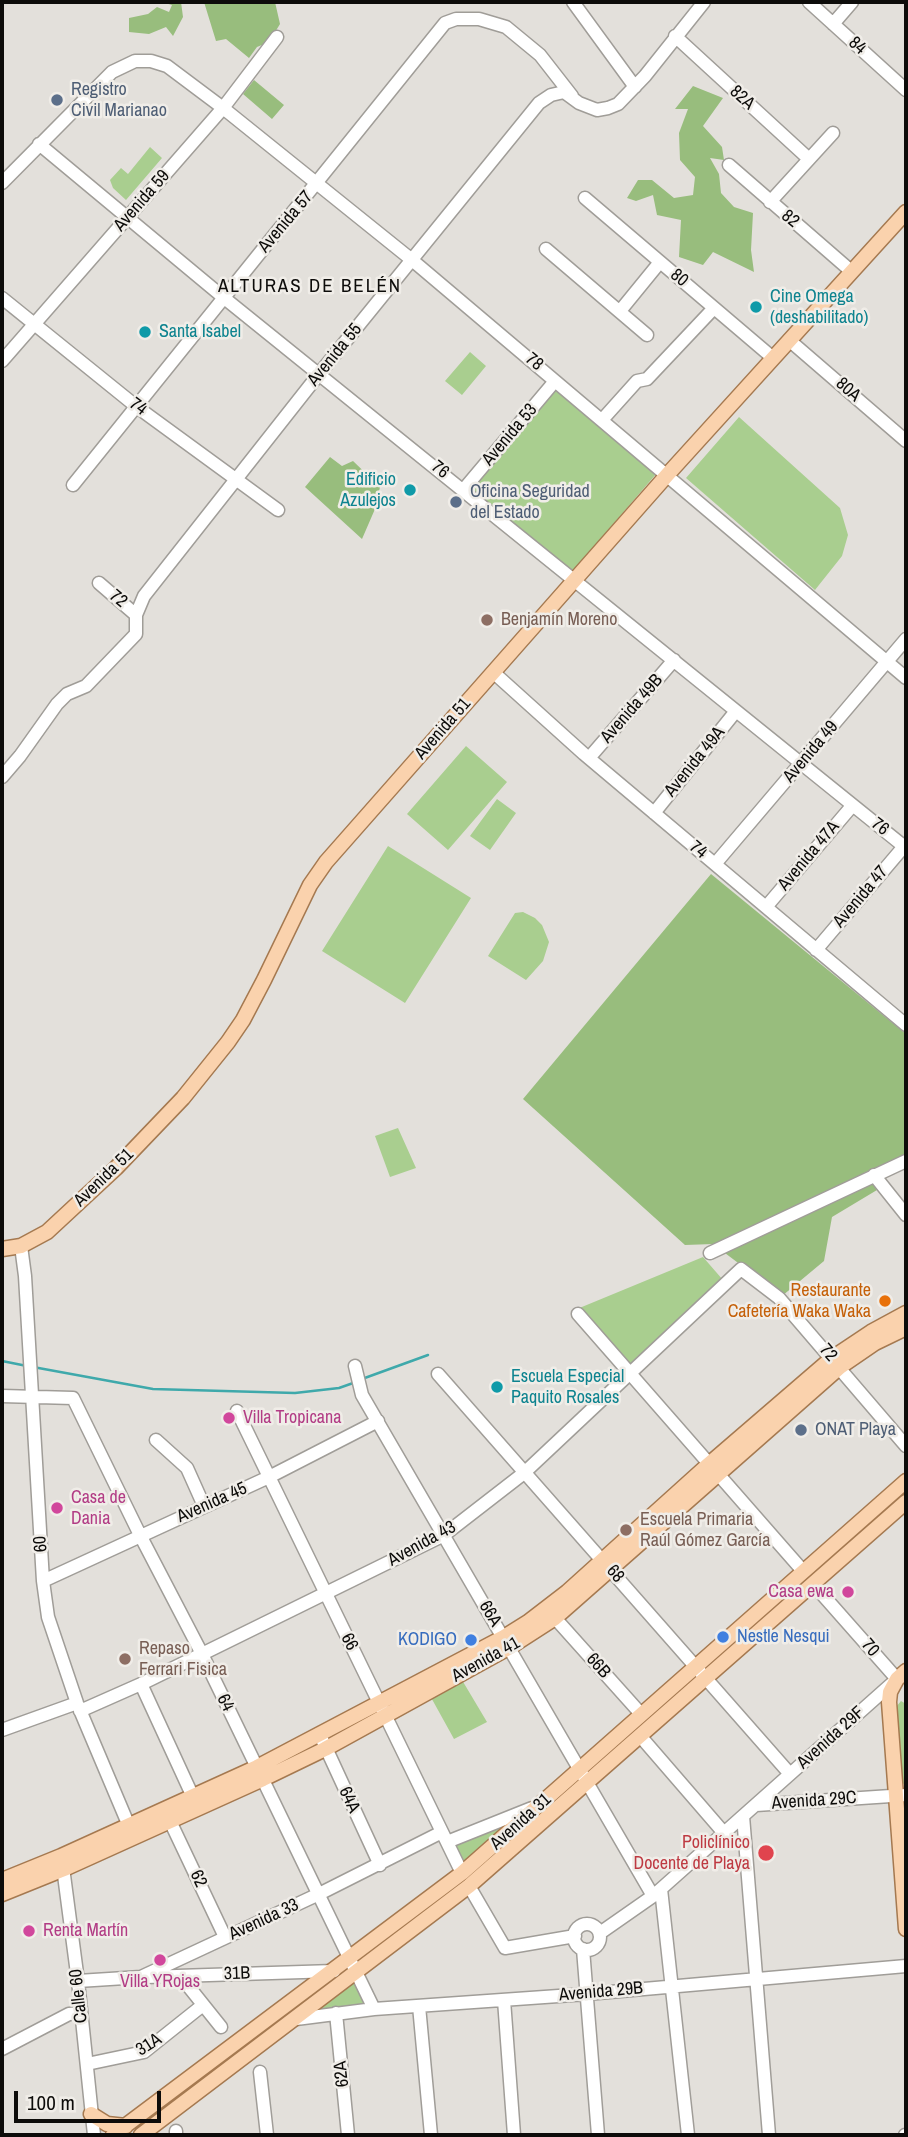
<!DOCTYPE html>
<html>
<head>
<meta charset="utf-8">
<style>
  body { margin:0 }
  #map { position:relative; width:908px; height:2137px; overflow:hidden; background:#e3e0db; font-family:"Archivo Narrow",sans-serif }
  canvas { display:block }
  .frame { position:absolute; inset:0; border:4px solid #0d0c0a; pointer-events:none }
  .scale { position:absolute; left:14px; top:2091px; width:147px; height:32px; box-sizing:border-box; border:4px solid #0d0c0a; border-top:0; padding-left:9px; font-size:21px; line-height:24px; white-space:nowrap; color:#0d0c0a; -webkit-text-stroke:5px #f0ede8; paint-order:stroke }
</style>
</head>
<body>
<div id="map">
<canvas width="908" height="2137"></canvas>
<div class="frame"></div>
<div class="scale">100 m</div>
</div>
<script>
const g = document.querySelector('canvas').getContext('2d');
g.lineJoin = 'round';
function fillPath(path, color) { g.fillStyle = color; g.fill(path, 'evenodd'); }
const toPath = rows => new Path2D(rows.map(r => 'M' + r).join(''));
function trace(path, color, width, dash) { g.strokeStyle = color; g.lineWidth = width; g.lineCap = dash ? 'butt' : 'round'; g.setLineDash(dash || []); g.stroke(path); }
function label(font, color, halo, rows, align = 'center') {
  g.font = font + ' "Archivo Narrow",sans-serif'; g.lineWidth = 5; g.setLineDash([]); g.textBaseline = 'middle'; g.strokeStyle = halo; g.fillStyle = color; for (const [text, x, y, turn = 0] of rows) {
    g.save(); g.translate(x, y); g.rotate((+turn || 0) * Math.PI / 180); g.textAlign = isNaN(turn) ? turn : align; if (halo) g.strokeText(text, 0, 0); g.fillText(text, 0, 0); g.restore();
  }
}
fillPath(toPath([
  [150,147,162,158,126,200,113,188,110,180,121,168,128,174],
  [470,352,486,366,462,395,445,381],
  [556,388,656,474,574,570,570,569,470,489],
  [739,417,840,508,848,535,842,556,815,590,686,478],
  [466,746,507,782,448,850,407,814],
  [497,799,516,813,490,850,470,836],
  [388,846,471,898,405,1003,322,951],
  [523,912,535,918,542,925,549,942,543,961,526,980,488,956,515,913],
  [398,1128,416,1168,390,1177,375,1136],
  [703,1257,723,1280,631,1368,577,1309],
  [459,1675,487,1722,454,1739,428,1692],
  [901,1701,906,1704,906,1787,902,1782,896,1707],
  [539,1805,462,1873,447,1842],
  [357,1973,374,2009,296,2019]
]), '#a9ce8f');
fillPath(toPath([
  [161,2,181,2,183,17,173,36,166,27,149,34,129,32,129,18,148,14,157,7,169,12,172,5],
  [204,2,275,2,280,24,269,42,257,47,249,58,226,39,216,41],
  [254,80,284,105,272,119,243,94],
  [693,86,723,98,703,126,722,147,724,160,710,158,719,174,721,193,734,207,753,213,751,250,754,272,713,252,703,265,679,257,681,220,657,215,653,195,636,201,627,198,638,180,652,180,674,198,693,195,695,177,680,160,679,133,688,109,675,109],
  [330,457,342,466,353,461,380,487,375,509,362,539,305,487],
  [711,874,906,1034,906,1154,864,1173,877,1190,832,1217,824,1261,782,1296,713,1244,685,1245,523,1099]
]), '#98bd7d');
trace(toPath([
  [2,1361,27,1366],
  [33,1367,153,1389,295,1393,339,1388,356,1382],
  [362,1379,428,1355]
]), '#3fa9ab', 2.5);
const minor = toPath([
  [573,2,635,87],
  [809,2,906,90],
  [833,24,852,2],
  [675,36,809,159],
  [39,144,223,297,906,848],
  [729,165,851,271],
  [2,183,112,72,135,61,151,61,167,66,223,108,412,260,906,678],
  [585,198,773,358],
  [770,202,833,133],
  [546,249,647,335],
  [2,298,137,407,278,510],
  [620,311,660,262],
  [789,340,906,441],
  [2,361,223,108,277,37],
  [602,420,637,381,647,379,714,308],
  [73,485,445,23,456,19,479,19,506,27,540,55,572,96],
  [464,489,555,381],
  [99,583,136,615],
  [493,672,584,754,906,1025],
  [589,758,674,660],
  [2,777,20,756,57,704,67,694,86,686,136,634,136,615,144,596,319,374,539,103,551,95,564,92,579,103,597,110,608,108,618,104,645,76,704,2],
  [654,813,736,711],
  [715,864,906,639],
  [766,907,852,806],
  [816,950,906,844],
  [874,1175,906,1215],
  [21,1246,25,1276,43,1581,48,1617,77,1703,129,1826],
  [710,1253,906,1161],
  [578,1314,803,1571],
  [355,1366,362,1395,653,1896],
  [438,1374,790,1774],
  [2,1396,73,1398,140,1535,202,1654,374,2009],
  [237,1411,462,1873],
  [156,1440,187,1468,204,1506],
  [43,1581,269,1477,378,1421],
  [555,1618,641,1714],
  [141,1684,193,1797],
  [80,1711,141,1684,444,1535,524,1473,741,1269,779,1298,906,1446],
  [2,1730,77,1703],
  [320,1735,380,1865],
  [641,1737,724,1833],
  [756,1805,906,1795],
  [743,1816,769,2135],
  [170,1821,225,1937],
  [447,1842,532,1808],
  [62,1860,78,1981,94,2135],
  [469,1886,505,1948,575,1936],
  [661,1889,688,2135],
  '574 1937a13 13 0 1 1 26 0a13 13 0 1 1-26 0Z',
  [600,1933,653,1896,897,1679,814,1585],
  [583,1949,598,2135],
  [146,1977,334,1971],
  [181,1977,221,2027],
  [78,1981,141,1977,319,1894,442,1832],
  [504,2000,514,2135],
  [419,2006,431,2135],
  [336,2013,348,2135],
  [296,2019,374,2009,587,1994,906,1966],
  [2,2049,69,2014,81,2013],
  [87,2064,144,2052,203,2005],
  [260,2072,267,2135],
  [176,2131,176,2135],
  [905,2135,906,2135]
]);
const major = toPath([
  [2,1249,21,1246,47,1232,116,1168,183,1098,228,1042,243,1020,264,980,310,885,326,862,668,474,906,212],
  [906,1671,897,1679,890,1692,889,1702,906,1929],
  [2,1880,61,1856,257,1767,504,1637,528,1622,567,1592,709,1464,832,1358,871,1332,906,1313],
  [2,1894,64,1869,263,1779,325,1749,510,1647,555,1618,840,1367,875,1343,906,1328],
  [91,2114,107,2124,126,2126],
  [113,2135,462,1873,906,1481],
  [141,2135,469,1886,906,1502]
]);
trace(minor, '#a09d98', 15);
trace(major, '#a57950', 17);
trace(minor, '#fff', 12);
trace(major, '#fad2ad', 14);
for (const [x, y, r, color] of [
  [57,100,7,"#5c6f8a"],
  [756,307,7,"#0f9aa8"],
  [145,332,7,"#0f9aa8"],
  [410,490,7,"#0f9aa8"],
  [456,502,7,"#5c6f8a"],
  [487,620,7,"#8d6e63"],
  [885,1301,7,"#e8710a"],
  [497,1387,7,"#0f9aa8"],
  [229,1418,7,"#d1479c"],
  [801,1430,7,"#5c6f8a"],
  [57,1508,7,"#d1479c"],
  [626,1530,7,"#8d6e63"],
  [848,1592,7,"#d1479c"],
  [723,1637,7,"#3f7fe0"],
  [471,1640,7,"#3f7fe0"],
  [125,1659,7,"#8d6e63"],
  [766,1853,9,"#e0444e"],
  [29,1931,7,"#d1479c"],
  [160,1960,7,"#d1479c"]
]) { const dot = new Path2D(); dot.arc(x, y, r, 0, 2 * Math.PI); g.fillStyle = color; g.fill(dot); trace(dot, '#f0ede8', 2.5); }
label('18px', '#0d0c0a', '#f0ede8', [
  ["84",857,46,42],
  ["82A",742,98,42],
  ["Avenida 59",142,201,-49],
  ["82",790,219,40],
  ["Avenida 57",286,222,-50],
  ["80",679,278,40],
  ["Avenida 55",335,355,-51],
  ["78",534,362,40],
  ["80A",848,390,41],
  ["74",138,407,37],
  ["Avenida 53",510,435,-50],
  ["76",440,470,39],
  ["72",118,599,40],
  ["Avenida 49B",632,709,-49],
  ["Avenida 51",443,729,-49],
  ["Avenida 49",811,752,-50],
  ["Avenida 49A",695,762,-51],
  ["76",880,827,38],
  ["74",698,850,40],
  ["Avenida 47A",809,856,-50],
  ["Avenida 47",861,897,-50],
  ["Avenida 51",104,1178,-44],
  ["72",828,1353,49],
  ["Avenida 45",212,1503,-24],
  ["60",41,1544,-94],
  ["Avenida 43",422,1544,-29],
  ["68",615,1574,49],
  ["66A",490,1614,59],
  ["66",349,1642,63],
  ["70",870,1648,49],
  ["Avenida 41",486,1660,-29],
  ["66B",598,1666,48],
  ["64",225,1703,64],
  ["Avenida 29F",831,1738,-42],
  ["64A",349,1800,65],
  ["Avenida 29C",814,1801,-4],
  ["Avenida 31",521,1822,-42],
  ["62",198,1879,65],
  ["Avenida 33",264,1920,-25],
  ["31B",237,1974,-2],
  ["Avenida 29B",601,1992,-5],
  ["Calle 60",79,1996,-96],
  ["31A",149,2045,-32],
  ["62A",342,2074,-96]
]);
label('18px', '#4e5e75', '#f0ede8', [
  ["Registro",71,90],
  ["Civil Marianao",71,111],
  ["Oficina Seguridad",470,492],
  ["del Estado",470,513],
  ["ONAT Playa",815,1430]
], 'left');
label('18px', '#0d838f', '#f0ede8', [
  ["Cine Omega",770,297],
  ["(deshabilitado)",770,318],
  ["Santa Isabel",159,332],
  ["Edificio",396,480,"right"],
  ["Azulejos",396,501,"right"],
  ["Escuela Especial",511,1377],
  ["Paquito Rosales",511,1398]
], 'left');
label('18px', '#785e54', '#f0ede8', [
  ["Benjamín Moreno",501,620],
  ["Escuela Primaria",640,1520],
  ["Raúl Gómez García",640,1541],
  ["Repaso",139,1649],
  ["Ferrari Fisica",139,1670]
], 'left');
label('18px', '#c56008', '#f0ede8', [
  ["Restaurante",871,1291],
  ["Cafetería Waka Waka",871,1312]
], 'right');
label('18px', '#b23c85', '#f0ede8', [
  ["Villa Tropicana",243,1418],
  ["Casa de",71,1498],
  ["Dania",71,1519],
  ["Casa ewa",834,1592,"right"],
  ["Renta Martín",43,1931],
  ["Villa YRojas",160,1982,"center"]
], 'left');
label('18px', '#366cbe', '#f0ede8', [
  ["Nestle Nesqui",737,1637],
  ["KODIGO",457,1640,"right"]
], 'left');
label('18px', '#be3a42', '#f0ede8', [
  ["Policlínico",750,1843],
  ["Docente de Playa",750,1864]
], 'right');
g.letterSpacing = '2px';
label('19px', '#0d0c0a', '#f0ede8', [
  ["ALTURAS DE BELÉN",310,287]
]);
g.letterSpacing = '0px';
</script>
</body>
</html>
